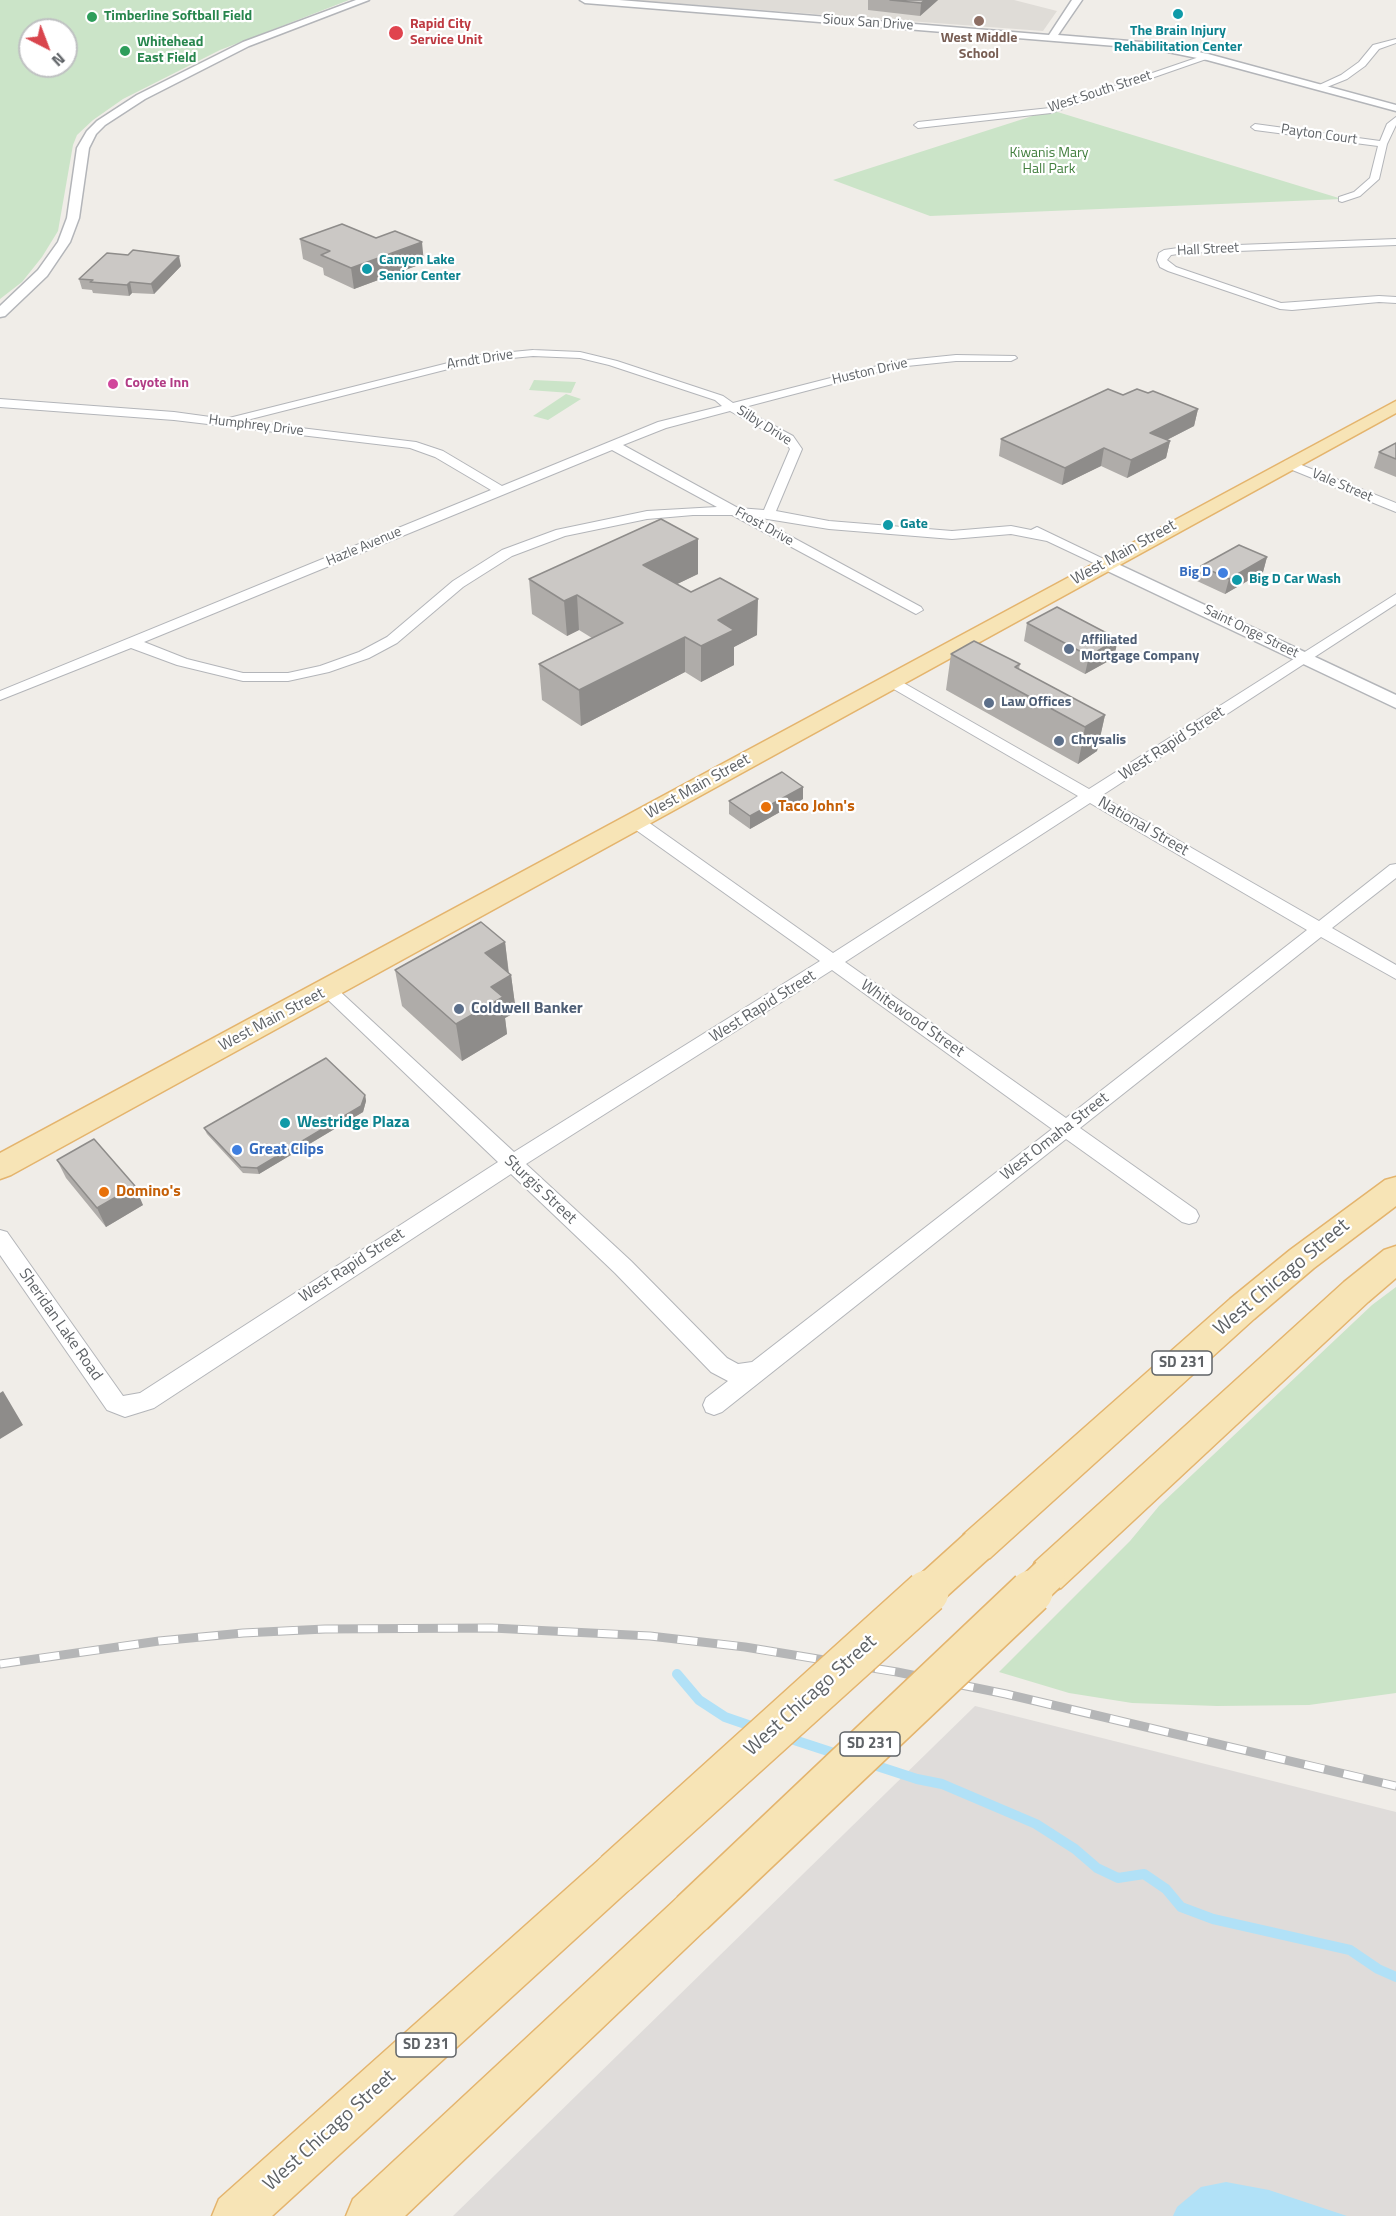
<!DOCTYPE html>
<html>
<head>
<meta charset="utf-8">
<style>
  body { margin:0 }
  #map { position:relative; width:1396px; height:2216px; overflow:hidden; background:#f0ede8; font-family:"Titillium Web",sans-serif }
  canvas { display:block }
  .north { position:absolute; left:18px; top:18px; width:60px; height:60px; box-sizing:border-box; background:#fff; border:2px solid #bfc1c2; border-radius:50%; rotate:138deg; font-size:16px; font-weight:700; line-height:24px; text-align:center; color:#5f6367 }
  .north::after { content:''; display:block; margin:auto; width:21px; height:27px; background:#d9454d; clip-path:polygon(50% 0,100% 100%,50% 72%,0 100%) }
</style>
</head>
<body>
<div id="map">
<canvas width="1396" height="2216"></canvas>
<div class="north">N</div>
</div>
<script>
const g = document.querySelector('canvas').getContext('2d');
g.lineJoin = 'round';
function fillPath(path, color) { g.fillStyle = color; g.fill(path, 'evenodd'); }
const toPath = rows => new Path2D(rows.map(r => 'M' + r).join(''));
function trace(path, color, width, dash) { g.strokeStyle = color; g.lineWidth = width; g.lineCap = dash ? 'butt' : 'round'; g.setLineDash(dash || []); g.stroke(path); }
function label(font, color, halo, rows, align = 'center') {
  g.font = font + ' "Titillium Web",sans-serif'; g.lineWidth = 4.5; g.setLineDash([]); g.textBaseline = 'middle'; g.strokeStyle = halo; g.fillStyle = color; for (const [text, x, y, turn = 0] of rows) {
    g.save(); g.translate(x, y); g.rotate((+turn || 0) * Math.PI / 180); g.textAlign = isNaN(turn) ? turn : align; if (halo) g.strokeText(text, 0, 0); g.fillText(text, 0, 0); g.restore();
  }
}
fillPath(toPath([
  [975,1706,1396,1812,1396,2216,453,2216]
]), '#dfdcda');
fillPath(toPath([
  [627,0,1014,0,1057,11,1043,31]
]), '#dfdcd7');
fillPath(toPath([
  [0,0,349,0,220,50,123,99,93,120,77,135,73,145,58,231,42,257,22,282,0,299],
  [30,30,66,30,66,66,30,66],
  [1051,110,1342,199,930,216,833,180],
  [534,380,576,382,571,393,529,390],
  [566,394,581,399,548,420,533,416],
  [1396,1287,1396,1693,1309,1705,1217,1706,1132,1703,1069,1693,999,1672,1130,1541,1159,1506,1372,1305]
]), '#cbe4c8');
fillPath(toPath([
  [1226,2182,1269,2190,1347,2216,1173,2216,1177,2207,1201,2187]
]), '#b1e1f7');
trace(toPath([
  [677,1674,699,1700,725,1717,754,1727],
  [788,1738,840,1755],
  [871,1764,917,1779,942,1784,1036,1824,1075,1849,1097,1868,1118,1878,1144,1874,1166,1889,1181,1907,1213,1919,1350,1950,1378,1969,1396,1977]
]), '#b1e1f7', 10);
const minor = toPath([
  [1396,39,1396,43,1379,49,1365,66,1347,79,1322,89,1315,87,1341,75,1359,62,1373,45,1396,39],
  [1205,55,1212,57,1051,113,918,128,914,125,918,122,1050,108,1205,55],
  [1396,117,1396,125,1387,144,1379,179,1360,196,1342,202,1339,201,1339,197,1354,192,1370,178,1378,146,1255,130,1251,127,1255,124,1380,141,1387,124,1396,117],
  [1396,239,1396,245,1185,253,1171,255,1167,260,1176,267,1281,303,1379,296,1396,297,1396,303,1379,302,1292,310,1280,309,1168,271,1160,267,1157,260,1159,253,1164,250,1185,247,1396,239],
  [533,350,580,352,617,361,723,396,733,403,897,361,956,355,1015,356,1017,358,1011,361,956,361,897,367,741,408,793,436,802,449,776,511,829,521,952,531,1011,526,1031,530,1037,527,1112,563,1110,566,1100,566,1047,541,1011,534,952,539,829,529,755,517,921,607,923,610,916,614,732,515,693,515,647,519,565,536,512,556,463,587,397,643,369,658,329,672,288,681,243,681,177,665,131,648,0,700,0,691,491,490,435,457,410,448,174,420,0,407,0,399,174,412,225,419,480,355,533,350],
  [533,356,580,358,609,365,715,400,722,406,658,422,502,486,443,451,416,442,243,421,480,361,533,356],
  [730,411,785,442,790,449,764,510,738,508,623,445,666,428,730,411],
  [612,450,717,507,647,511,556,530,502,550,453,581,387,637,359,652,320,666,288,673,243,673,187,659,144,642,612,450],
  [1289,460,1396,503,1396,512,1285,467,1283,464,1285,461,1289,460],
  [1396,594,1396,604,1101,796,1319,921,1390,865,1396,864,1396,878,1332,928,1396,965,1396,979,1321,937,1080,1128,1196,1210,1199,1216,1196,1222,1189,1224,1182,1222,1066,1139,722,1412,714,1415,706,1412,703,1405,706,1398,728,1381,711,1372,615,1273,511,1174,154,1408,125,1417,107,1410,0,1255,0,1230,7,1232,123,1396,140,1393,498,1162,322,994,319,990,322,986,328,984,334,986,514,1152,820,961,629,825,627,821,629,817,641,817,833,953,1078,796,885,684,883,681,885,678,895,678,1089,789,1396,594],
  [1090,803,1307,930,1066,1118,845,962,1090,803],
  [832,970,1052,1129,752,1362,738,1364,727,1358,631,1261,526,1164,832,970]
]);
const tertiary = toPath([
  [356,0,369,0,249,46,145,99,105,125,96,134,89,148,79,218,70,242,47,276,5,316,0,317,0,306,38,270,58,242,67,218,77,148,87,131,97,121,137,95,243,42,356,0],
  [580,0,619,0,1049,35,1072,0,1082,0,1058,35,1153,43,1208,54,1396,105,1396,111,1207,60,1153,49,585,3,580,0],
  [1105,558,1396,695,1396,708,1099,567,1097,563,1105,558]
]);
const primary = toPath([
  [1396,401,1396,413,11,1175,0,1179,0,1153,1396,401],
  [1396,1177,1396,1206,1314,1268,1254,1319,990,1558,977,1563,964,1558,958,1546,964,1534,1230,1299,1290,1250,1385,1180,1396,1177],
  [1396,1246,1396,1278,1368,1302,1061,1588,1048,1593,1035,1588,1029,1575,1035,1562,1344,1282,1384,1250,1396,1246],
  [616,1852,631,1858,637,1873,631,1888,272,2216,212,2216,219,2199,601,1858,616,1852],
  [692,1891,707,1898,714,1913,707,1928,405,2216,346,2216,353,2199,677,1898,692,1891]
]);
trace(minor, '#b3b5b9', 2);
trace(tertiary, '#b3b5b9', 3);
trace(primary, '#e4b46d', 3);
fillPath(minor, '#fff');
fillPath(tertiary, '#fff');
fillPath(primary, '#f7e4b6');
const rail = toPath([
  [0,1664,159,1641,243,1633,325,1629,492,1628,650,1636,745,1647,897,1672,1006,1694,1396,1786]
]);
trace(rail, '#b5b6b7', 9);
trace(rail, '#fff', 7, [20]);
const primaryBridgeFar1 = toPath([
  [925,1593,977,1546],
  [1029,1593,1048,1575]
]);
const primaryBridge = toPath([
  [616,1873,927,1592],
  [692,1913,1031,1592]
]);
trace(primaryBridgeFar1, '#e4b46d', 37, []);
trace(primaryBridge, '#e4b46d', 46, []);
trace(primaryBridgeFar1, '#f7e4b6', 34);
trace(primaryBridge, '#f7e4b6', 43);
fillPath(toPath([
  [868,0,938,0,920,16,868,10],
  [300,239,424,263,354,289,324,275,323,268,303,259],
  [181,266,154,294,132,293,129,296,93,293,92,290,82,289,79,279],
  [1148,393,1198,409,1194,426,1167,440,1170,441,1166,458,1127,478,1101,466,1062,485,999,456,1001,439,1123,395],
  [1396,443,1396,477,1374,468,1379,452],
  [1267,557,1263,572,1225,594,1197,581,1201,566],
  [698,574,677,584,757,635,734,647,734,665,701,682,685,672,581,726,542,700,539,664,592,638,579,630,567,636,532,614,529,579],
  [1027,623,1114,658,1085,674,1024,641],
  [951,654,1020,664,1019,669,1105,715,1097,751,1078,764,946,690],
  [803,799,750,829,729,814,729,801],
  [505,942,509,973,511,975,516,1012,505,1018,507,1034,462,1061,402,1006,395,970],
  [365,1095,366,1101,363,1112,259,1174,243,1173,207,1134,204,1128],
  [57,1160,143,1205,106,1227,66,1178]
]), '#afaca9');
fillPath(toPath([
  [925,0,938,0,920,16,921,3],
  [422,242,424,263,354,289,351,268],
  [179,256,181,266,154,294,151,284],
  [130,282,132,293,129,296,127,285],
  [1198,409,1194,426,1147,450,1150,433],
  [1170,441,1166,458,1127,478,1131,460],
  [1104,448,1101,466,1062,485,1065,468],
  [698,539,698,574,644,600,643,565],
  [1267,557,1263,572,1225,594,1229,579],
  [577,595,579,630,567,636,564,601],
  [758,599,757,635,734,647,734,665,701,682,701,646,718,620],
  [685,637,685,672,581,726,579,690],
  [1118,639,1114,658,1085,674,1089,656],
  [1105,715,1097,751,1078,764,1085,727],
  [803,787,803,799,750,829,750,816],
  [505,942,509,977,511,975,516,1012,505,1018,507,1034,462,1061,456,1024,485,953],
  [365,1095,366,1101,363,1112,259,1174,257,1168],
  [135,1186,143,1205,106,1227,97,1208],
  [3,1391,23,1425,0,1439,0,1393]
]), '#8e8c8a');
const building = toPath([
  [890,0,925,0,921,3,890,0],
  [342,224,376,238,395,231,422,242,351,268,321,255,330,251,300,239,342,224],
  [133,250,179,256,151,284,130,282,127,285,90,282,93,280,79,279,107,253,128,255,133,250],
  [1108,389,1123,395,1137,389,1148,393,1153,391,1198,409,1150,433,1170,441,1131,460,1104,448,1065,468,1001,439,1108,389],
  [1396,443,1396,459,1379,452,1396,443],
  [661,519,698,539,643,565,691,592,720,578,758,599,718,620,734,630,701,646,685,637,579,690,539,664,623,623,577,595,564,601,529,579,661,519],
  [1239,545,1267,557,1229,579,1201,566,1239,545],
  [1057,607,1118,639,1089,656,1027,623,1057,607],
  [974,641,1020,664,1015,667,1105,715,1085,727,951,654,974,641],
  [782,772,803,787,750,816,729,801,782,772],
  [481,922,505,942,485,953,511,975,491,987,503,997,456,1024,395,970,481,922],
  [326,1058,365,1095,361,1106,257,1168,241,1167,204,1128,326,1058],
  [94,1139,135,1186,97,1208,57,1160,94,1139]
]);
fillPath(building, '#cbc8c5');
trace(building, '#8e8c8a', 1.5);
for (const [x, y, r, color] of [
  [1178,14,6,"#0f9aa8"],
  [92,17,6,"#2e9e5b"],
  [979,21,6,"#8d6e63"],
  [396,33,8,"#e0444e"],
  [125,51,6,"#2e9e5b"],
  [367,269,6,"#0f9aa8"],
  [113,384,6,"#d1479c"],
  [888,525,6,"#0f9aa8"],
  [1223,573,6,"#3f7fe0"],
  [1237,580,6,"#0f9aa8"],
  [1069,649,6,"#5c6f8a"],
  [989,703,6,"#5c6f8a"],
  [1059,741,6,"#5c6f8a"],
  [766,807,6,"#e8710a"],
  [459,1009,6,"#5c6f8a"],
  [285,1123,6,"#0f9aa8"],
  [237,1150,6,"#3f7fe0"],
  [104,1192,6,"#e8710a"]
]) { const dot = new Path2D(); dot.arc(x, y, r, 0, 2 * Math.PI); g.fillStyle = color; g.fill(dot); trace(dot, '#fff', 2); }
label('bold 14px', '#27864d', '#fff', [
  ["Timberline Softball Field",104,17],
  ["Whitehead",137,43],
  ["East Field",137,59]
], 'left');
label('14px', '#5f6367', '#fff', [
  ["Sioux San Drive",868,23,4],
  ["West South Street",1100,92,-18],
  ["Payton Court",1319,135,8],
  ["Hall Street",1208,250,-3],
  ["Arndt Drive",480,360,-9],
  ["Huston Drive",870,372,-13],
  ["Humphrey Drive",256,426,7],
  ["Silby Drive",764,426,32],
  ["Vale Street",1342,486,23],
  ["Frost Drive",764,527,29],
  ["Hazle Avenue",364,547,-23],
  ["Saint Onge Street",1251,632,26]
]);
label('bold 14px', '#be3a42', '#fff', [
  ["Rapid City",410,25],
  ["Service Unit",410,41]
], 'left');
label('bold 14px', '#0d838f', '#fff', [
  ["The Brain Injury",1178,32,"center"],
  ["Rehabilitation Center",1178,48,"center"],
  ["Canyon Lake",379,261],
  ["Senior Center",379,277],
  ["Gate",900,525],
  ["Big D Car Wash",1249,580]
], 'left');
label('bold 14px', '#785e54', '#fff', [
  ["West Middle",979,39],
  ["School",979,55]
]);
label('14px', '#427f3e', '#fff', [
  ["Kiwanis Mary",1049,154],
  ["Hall Park",1049,170]
]);
label('bold 14px', '#b23c85', '#fff', [
  ["Coyote Inn",125,384]
], 'left');
label('bold 14px', '#366cbe', '#fff', [
  ["Big D",1211,573]
], 'right');
label('bold 14px', '#4e5e75', '#fff', [
  ["Affiliated",1081,641],
  ["Mortgage Company",1081,657],
  ["Law Offices",1001,703],
  ["Chrysalis",1071,741]
], 'left');
for (const [x, y, w] of [
  [1182,1363,60],
  [870,1744,60],
  [426,2045,60]
]) { const box = new Path2D(); box.roundRect(x - w / 2, y - 12, w, 24, 4.5); g.fillStyle = '#fff'; g.fill(box); trace(box, '#5f6367', 1.5); }
label('bold 15px', '#5f6367', null, [
  ["SD 231",1182,1363],
  ["SD 231",870,1744],
  ["SD 231",426,2045]
]);
label('16px', '#5f6367', '#fff', [
  ["West Main Street",1124,553,-29],
  ["West Rapid Street",1172,744,-33],
  ["West Main Street",698,787,-29],
  ["National Street",1143,827,30],
  ["West Rapid Street",763,1007,-32],
  ["Whitewood Street",912,1019,35],
  ["West Main Street",272,1020,-28],
  ["West Omaha Street",1055,1137,-38],
  ["Sturgis Street",540,1190,43],
  ["West Rapid Street",352,1266,-33],
  ["Sheridan Lake Road",60,1325,55]
]);
label('bold 16px', '#c56008', '#fff', [
  ["Taco John's",778,807],
  ["Domino's",116,1192]
], 'left');
label('bold 16px', '#4e5e75', '#fff', [
  ["Coldwell Banker",471,1009]
], 'left');
label('bold 16px', '#0d838f', '#fff', [
  ["Westridge Plaza",297,1123]
], 'left');
label('bold 16px', '#366cbe', '#fff', [
  ["Great Clips",249,1150]
], 'left');
label('20px', '#5f6367', '#fff', [
  ["West Chicago Street",1282,1278,-40],
  ["West Chicago Street",811,1696,-42],
  ["West Chicago Street",330,2131,-42]
]);
</script>
</body>
</html>
